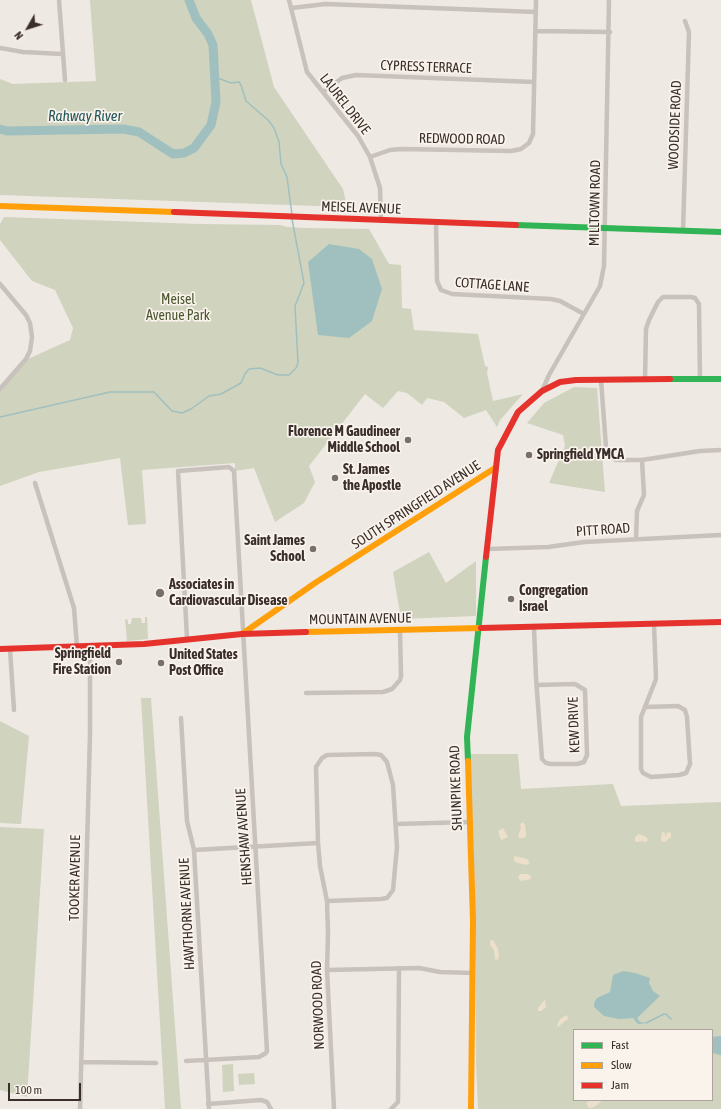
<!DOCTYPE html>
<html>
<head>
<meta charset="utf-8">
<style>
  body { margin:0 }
  #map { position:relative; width:721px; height:1109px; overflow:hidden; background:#eee9e3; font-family:"Asap Condensed",sans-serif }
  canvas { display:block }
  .legend { position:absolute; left:573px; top:1029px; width:140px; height:72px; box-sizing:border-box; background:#faf3ec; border:1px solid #ada49e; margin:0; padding:5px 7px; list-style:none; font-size:12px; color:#392e2a }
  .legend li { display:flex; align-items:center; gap:8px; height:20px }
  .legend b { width:20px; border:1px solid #ada49e }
  .north { position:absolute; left:8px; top:8px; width:40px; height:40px; -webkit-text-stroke:3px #faf3ec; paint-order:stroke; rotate:231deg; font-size:11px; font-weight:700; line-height:16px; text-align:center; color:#392e2a }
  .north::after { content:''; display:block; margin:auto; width:14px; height:18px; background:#392e2a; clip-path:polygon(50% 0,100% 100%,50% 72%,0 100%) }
  .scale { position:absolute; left:8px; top:1083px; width:73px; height:18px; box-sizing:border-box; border:2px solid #392e2a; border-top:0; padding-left:5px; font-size:12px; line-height:14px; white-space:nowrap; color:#392e2a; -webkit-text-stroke:3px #faf3ec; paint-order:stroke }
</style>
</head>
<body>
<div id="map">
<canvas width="721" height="1109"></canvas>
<ul class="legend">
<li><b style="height:5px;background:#30b455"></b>Fast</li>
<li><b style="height:5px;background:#ff9f0a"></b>Slow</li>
<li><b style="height:5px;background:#e5322d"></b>Jam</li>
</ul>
<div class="north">N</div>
<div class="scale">100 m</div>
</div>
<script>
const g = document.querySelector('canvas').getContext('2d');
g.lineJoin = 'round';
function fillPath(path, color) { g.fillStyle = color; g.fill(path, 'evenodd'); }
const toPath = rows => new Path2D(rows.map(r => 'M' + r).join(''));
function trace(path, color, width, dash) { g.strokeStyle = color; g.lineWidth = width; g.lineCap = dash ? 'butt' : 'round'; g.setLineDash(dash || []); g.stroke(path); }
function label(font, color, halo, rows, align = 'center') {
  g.font = font + ' "Asap Condensed",sans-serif'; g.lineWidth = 3.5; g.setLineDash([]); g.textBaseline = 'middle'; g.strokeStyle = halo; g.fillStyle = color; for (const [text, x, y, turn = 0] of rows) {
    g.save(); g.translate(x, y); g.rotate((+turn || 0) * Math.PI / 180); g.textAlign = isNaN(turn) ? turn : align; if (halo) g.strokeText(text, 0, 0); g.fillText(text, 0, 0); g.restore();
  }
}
fillPath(toPath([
  [90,0,251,0,274,87,343,189,347,207,0,195,0,79,13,84,96,81],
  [4,217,199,224,280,225,287,227,305,228,369,229,389,264,401,265,402,308,411,309,414,330,478,334,485,366,488,367,487,373,493,401,523,394,500,420,497,427,486,410,464,418,444,402,427,398,422,405,407,393,398,391,383,408,365,394,309,466,315,482,304,503,275,522,254,468,235,471,235,463,142,470,146,524,128,525,120,458,39,472,0,486,0,391,28,359,70,340,73,328,55,290,32,281,0,240,0,224],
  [574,387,597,388,605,492,549,483,565,446,563,435,527,423,544,403],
  [429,552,446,583,476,561,476,616,401,619,393,572],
  [145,617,147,617,148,639,127,641,125,619,128,620,128,624,131,624,132,618,141,618,142,623,145,623],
  [141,698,151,698,181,1109,165,1109],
  [0,721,29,736,21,824,0,823],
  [470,754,518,754,521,789,613,784,621,806,721,802,721,1109,478,1109,476,1063,475,901],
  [574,1030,712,1030,712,1100,574,1100],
  [0,827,44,829,27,1097,0,1090],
  [233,1064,234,1091,223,1092,222,1065],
  [254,1073,255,1084,239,1085,238,1074]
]), '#d0d3be');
fillPath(toPath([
  [523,822,525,825,526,836,524,838,519,838,518,836,521,828,520,824],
  [503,828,508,837,501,840,498,831],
  [662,832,665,833,665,837,668,832,671,833,671,837,665,842,661,841],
  [639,834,646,837,648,840,646,842,642,841,637,842,635,841,635,837],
  [514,856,527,859,530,863,526,865,518,863,514,861],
  [520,874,528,874,531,876,531,879,521,881,518,878],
  [493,940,498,949,499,957,497,960,495,959,494,950,490,945,490,941],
  [545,999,546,1007,541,1011,538,1011,538,1008],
  [567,1015,568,1019,558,1027,557,1025,560,1019],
  [591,1100,603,1100,594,1107,589,1108,586,1103]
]), '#ede0cb');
fillPath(toPath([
  [329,244,359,249,372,259,382,289,372,321,349,338,318,335,308,262],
  [623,971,635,973,650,978,649,983,653,991,660,996,637,1018,640,1022,647,1023,638,1024,633,1018,619,1019,604,1016,594,1007,594,1003,597,998,610,992,613,975],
  [721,1036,721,1055,712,1053,712,1037]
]), '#a0c0bf');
trace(toPath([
  [215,77,231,83,239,82,241,85,246,101,269,121,274,128,279,142,281,164,287,177,292,215],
  [0,417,110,392,154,392,172,411,182,413,191,409,209,396,221,394,241,383,245,374,249,369,260,368,278,375,289,375,296,368,298,363,295,306,304,283,292,219],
  [646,1023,664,1014,666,1014,671,1019]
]), '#a0c0bf', 1.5);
trace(toPath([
  [0,129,7,131,123,129,139,132,173,154,184,153,194,148,211,125,216,102,213,45,208,34,196,18,189,0]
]), '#a0c0bf', 9);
trace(toPath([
  [59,0,65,80],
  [289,0,307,72,358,136,370,157,380,188,381,221],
  [291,8,326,4,536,12],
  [536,31,610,32],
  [0,48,23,52,62,54],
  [323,92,342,78,356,75,534,82],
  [370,157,390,150,401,149,511,151,521,149,529,143,533,134,536,0],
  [436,222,437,281,441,290,452,294,551,299,560,301,584,314],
  [683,231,689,32,685,21],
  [0,284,26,315,30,323,32,337,30,351,26,359,0,389],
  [601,380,606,447,611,457,616,460,642,460,700,451,721,450],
  [645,380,646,329,649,320,658,302,663,297,691,297,695,298,699,304,700,379],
  [542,391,549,375,600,286,604,266,609,0],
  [35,483,74,608,77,647],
  [636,539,637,511,644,495,642,460],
  [488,549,548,547,584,542,721,535],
  [534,628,536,678,542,759,546,763,551,764,577,764,584,762,587,755,585,690,575,684,537,685],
  [10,649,14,710],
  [306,693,383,692,392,689,400,680,401,676,400,630],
  [646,707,678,706,685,710,687,717,690,764,686,773,679,775,651,777,643,773,641,769,641,717,656,679,654,624],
  [181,718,187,821,194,850,209,1109],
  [396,824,469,822],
  [194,850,318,843],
  [327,901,381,899,387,898,393,890,397,847,393,785,387,762,381,755,376,754,327,755,322,758,316,767,318,843,320,866,327,901,328,934,327,970,334,1109],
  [327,970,419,968,440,972,473,973],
  [186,1061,259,1057,266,1053,267,1051,234,471,229,467,178,471,187,638],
  [81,1062,156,1063],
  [208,1104,261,1100,267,1102,271,1109],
  [80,1109,90,734,90,647],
  [391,1109,398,1102,399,968]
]), '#c8c1bc', 4.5);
trace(toPath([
  [516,225,721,232],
  [670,379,721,379],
  [468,761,467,737,486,557]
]), '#30b455', 6);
trace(toPath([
  [0,206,174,212],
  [306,632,481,628],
  [242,634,315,583,495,468],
  [468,761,473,921,471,1109]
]), '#ff9f0a', 6);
trace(toPath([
  [174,212,516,225],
  [486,557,498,450,518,412,542,391,560,382,576,380,670,379],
  [481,628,721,622],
  [0,649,144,644,242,634,306,632]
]), '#e5322d', 6);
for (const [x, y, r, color] of [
  [408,440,4,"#786f6b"],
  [529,455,4,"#786f6b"],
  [335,478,4,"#786f6b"],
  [313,549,4,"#786f6b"],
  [160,593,5,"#786f6b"],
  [511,599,4,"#786f6b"],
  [119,662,4,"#786f6b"],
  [161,663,4,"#786f6b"]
]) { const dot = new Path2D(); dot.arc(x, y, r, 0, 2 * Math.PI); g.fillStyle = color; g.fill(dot); trace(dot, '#faf3ec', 1.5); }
label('14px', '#392e2a', '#faf3ec', [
  ["CYPRESS TERRACE",426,67,2],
  ["LAUREL DRIVE",345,104,52],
  ["WOODSIDE ROAD",675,125,-88],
  ["REDWOOD ROAD",462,139,1],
  ["MILLTOWN ROAD",595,203,-89],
  ["MEISEL AVENUE",361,208,2],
  ["COTTAGE LANE",492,285,4],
  ["SOUTH SPRINGFIELD AVENUE",416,505,-33],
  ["PITT ROAD",603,530,-4],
  ["MOUNTAIN AVENUE",360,619,-1],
  ["KEW DRIVE",574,725,-92],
  ["SHUNPIKE ROAD",456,788,-92],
  ["HENSHAW AVENUE",244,837,-94],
  ["TOOKER AVENUE",75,878,-89],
  ["HAWTHORNE AVENUE",187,914,-93],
  ["NORWOOD ROAD",318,1005,-92]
]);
label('14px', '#49562f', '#faf3ec', [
  ["Meisel",178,300],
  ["Avenue Park",178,316]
]);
label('bold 14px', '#392e2a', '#faf3ec', [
  ["Florence M Gaudineer",400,432,"right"],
  ["Middle School",400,448,"right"],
  ["Springfield YMCA",537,455],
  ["St. James",343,470],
  ["the Apostle",343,486],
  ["Saint James",305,541,"right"],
  ["School",305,557,"right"],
  ["Associates in",169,585],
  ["Cardiovascular Disease",169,601],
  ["Congregation",519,591],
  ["Israel",519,607],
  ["Springfield",111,654,"right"],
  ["Fire Station",111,670,"right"],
  ["United States",169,655],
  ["Post Office",169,671]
], 'left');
label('italic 15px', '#215759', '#faf3ec', [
  ["Rahway River",85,116]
]);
</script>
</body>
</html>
